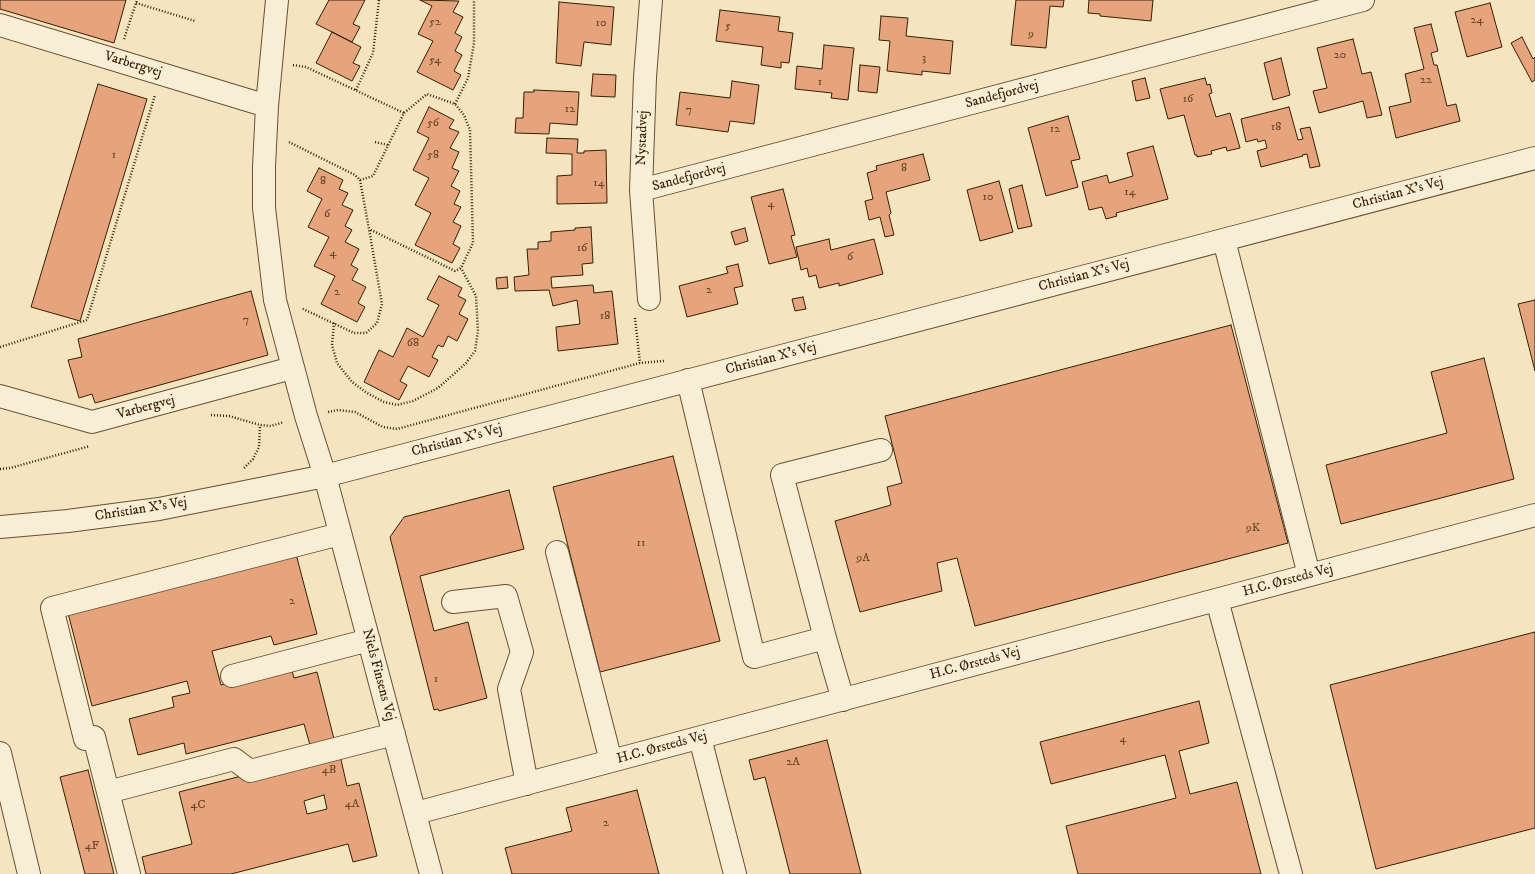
<!DOCTYPE html>
<html>
<head>
<meta charset="utf-8">
<style>
  body { margin:0 }
  canvas { display:block; background:#f4e5c0 }
</style>
</head>
<body>
<canvas width="1535" height="874"></canvas>
<script>
const g = document.querySelector('canvas').getContext('2d');
g.lineJoin = 'round';
function fillPath(path, color) { g.fillStyle = color; g.fill(path, 'evenodd'); }
const toPath = rows => new Path2D(rows.map(r => 'M' + r).join(''));
function trace(path, color, width, dash) { g.strokeStyle = color; g.lineWidth = width; g.lineCap = dash ? 'butt' : 'round'; g.setLineDash(dash || []); g.stroke(path); }
function label(font, color, halo, rows, align = 'center') {
  g.font = font + ' "IM FELL DW Pica",serif'; g.lineWidth = 3; g.setLineDash([]); g.textBaseline = 'middle'; g.strokeStyle = halo; g.fillStyle = color; for (const [text, x, y, turn = 0] of rows) {
    g.save(); g.translate(x, y); g.rotate((+turn || 0) * Math.PI / 180); g.textAlign = isNaN(turn) ? turn : align; if (halo) g.strokeText(text, 0, 0); g.fillText(text, 0, 0); g.restore();
  }
}
const building = toPath([
  [0,0,126,0,114,43,0,9,0,0],
  [329,0,365,0,353,24,360,27,352,42,316,24,329,0],
  [420,0,459,1,453,12,463,17,455,33,462,37,455,51,462,55,454,71,461,75,453,90,417,72,433,41,418,34,432,6,420,0],
  [1016,0,1064,0,1063,7,1050,6,1046,48,1011,45,1016,0],
  [1089,0,1153,0,1151,21,1100,16,1100,14,1088,13,1089,0],
  [559,2,614,7,611,45,584,42,581,66,556,63,559,2],
  [1490,3,1502,47,1467,57,1455,12,1490,3],
  [720,10,780,17,778,31,793,33,789,63,781,62,781,68,761,65,763,47,716,41,720,10],
  [881,16,908,18,906,36,953,41,950,74,922,71,922,75,887,71,890,41,879,40,881,16],
  [1431,24,1438,51,1431,53,1434,65,1437,65,1447,106,1456,104,1460,121,1396,138,1389,107,1411,102,1405,74,1424,69,1414,28,1431,24],
  [332,32,361,47,353,63,360,66,352,81,316,63,332,32],
  [1522,37,1533,59,1535,57,1535,80,1532,82,1511,43,1522,37],
  [1353,39,1362,74,1371,72,1382,115,1367,118,1363,101,1319,113,1313,91,1327,88,1317,48,1353,39],
  [824,45,854,48,848,100,831,98,832,93,795,89,797,66,822,69,824,45],
  [1281,58,1290,95,1273,100,1264,63,1281,58],
  [860,65,880,67,877,93,858,91,860,65],
  [593,74,616,75,615,97,591,96,593,74],
  [1145,78,1150,98,1136,101,1132,81,1145,78],
  [1205,78,1207,85,1210,84,1212,93,1209,94,1216,117,1230,113,1240,148,1227,151,1226,147,1211,151,1212,154,1197,157,1197,155,1195,155,1184,115,1168,119,1160,89,1205,78],
  [732,81,759,85,754,124,730,121,728,132,676,125,680,92,730,98,732,81],
  [98,84,147,99,80,321,31,307,98,84],
  [534,90,579,92,577,125,550,123,549,134,515,133,516,118,523,118,524,92,534,92,534,90],
  [429,107,454,120,449,128,459,132,450,148,459,152,452,168,459,171,451,186,460,191,454,204,461,207,453,222,461,226,453,244,460,248,452,263,415,245,431,213,415,205,429,178,413,170,429,138,417,132,429,107],
  [1289,107,1298,140,1303,139,1300,129,1310,127,1320,166,1310,168,1307,154,1302,155,1303,156,1261,167,1257,151,1267,148,1265,140,1258,142,1257,139,1246,142,1241,119,1289,107],
  [1068,116,1080,159,1071,161,1078,187,1046,196,1028,128,1068,116],
  [547,138,578,139,577,153,584,153,584,151,606,150,607,203,557,204,557,176,572,175,572,154,546,153,547,138],
  [1153,146,1168,199,1116,213,1117,216,1106,219,1102,207,1089,210,1082,182,1107,175,1109,183,1133,176,1127,153,1153,146],
  [923,154,930,180,886,192,891,213,889,215,894,235,885,237,880,217,869,220,865,201,873,199,867,173,877,170,876,166,923,154],
  [319,168,343,180,339,189,348,193,342,205,353,210,345,226,352,230,345,242,359,249,351,265,358,269,352,280,366,287,358,303,365,307,357,322,321,304,335,276,314,266,329,237,308,227,322,199,307,191,319,168],
  [999,181,1013,232,980,241,967,190,999,181],
  [1022,185,1032,226,1018,229,1009,189,1022,185],
  [783,189,795,235,791,236,797,257,769,264,751,197,783,189],
  [591,227,593,263,582,264,583,275,551,277,552,288,593,285,594,293,612,291,618,344,558,351,556,327,580,324,577,300,553,306,549,290,515,291,514,277,529,275,527,249,538,249,538,242,551,241,551,232,575,230,575,228,591,227],
  [745,228,748,241,735,245,731,232,745,228],
  [829,239,831,250,874,239,883,274,839,286,839,283,819,288,816,275,809,277,807,268,801,270,796,247,829,239],
  [738,264,743,286,734,288,738,304,687,317,679,286,728,273,726,267,738,264],
  [439,276,462,288,458,296,466,300,459,314,468,319,457,341,448,336,443,347,438,345,432,357,438,360,429,377,408,366,400,381,407,385,399,400,364,382,379,350,393,357,407,328,423,337,439,305,427,299,439,276],
  [507,277,508,288,497,289,496,278,507,277],
  [251,291,268,355,95,403,92,394,79,398,68,360,82,357,78,339,251,291],
  [803,297,806,309,795,311,792,299,803,297],
  [1535,300,1535,371,1518,304,1535,300],
  [1231,325,1288,543,975,626,957,558,937,563,942,591,860,612,835,521,891,505,887,487,902,483,885,416,1231,325],
  [1484,358,1514,479,1341,524,1326,465,1447,433,1431,372,1484,358],
  [673,456,720,641,600,672,553,487,673,456],
  [509,490,524,549,420,576,434,631,468,622,487,698,439,711,438,709,434,710,390,537,404,517,509,490],
  [296,554,317,634,274,645,271,636,212,651,221,685,291,667,294,678,317,672,334,739,310,745,304,724,186,754,184,743,138,755,129,719,174,707,172,697,190,693,187,681,92,706,68,613,296,554],
  [1535,632,1535,828,1376,869,1330,685,1535,632],
  [1199,701,1209,743,1179,751,1190,794,1237,782,1261,874,1078,874,1066,826,1176,798,1165,755,1051,784,1040,742,1199,701],
  [827,740,861,874,790,874,765,777,754,780,749,760,827,740],
  [339,751,347,786,359,783,377,856,353,862,348,844,231,874,146,874,142,857,192,844,179,792,339,751],
  [324,795,327,809,307,814,304,801,324,795],
  [88,770,114,874,85,874,60,777,88,770],
  [637,790,659,874,512,874,505,848,572,831,566,808,637,790]
]);
fillPath(building, '#e5a47c');
trace(building, '#381f04', 1);
const minor = toPath([
  [277,0,267,106,264,167,264,208,275,300,306,416,325,476,431,874],
  [0,25,267,106],
  [641,190,1363,0],
  [1224,240,1309,575],
  [649,299,641,190,645,77,651,0],
  [688,380,754,657,825,638],
  [0,396,92,422,292,368],
  [0,527,68,521,159,509,325,476,1535,158],
  [557,552,611,761],
  [1217,600,1291,874],
  [453,602,506,596,522,652,509,689,527,784],
  [232,676,369,640],
  [843,700,825,638,782,475,881,450],
  [700,738,735,874],
  [0,753,29,874],
  [108,792,234,759,250,771,394,734],
  [416,813,1535,515],
  [129,874,94,737,85,739,52,608,340,534]
]);
trace(minor, '#675033', 24);
trace(toPath([
  [136,3,195,21],
  [124,39,137,0],
  [293,65,306,67,404,113],
  [356,90,373,53,379,0],
  [455,104,468,78,474,43,474,0],
  [289,142,355,175,360,180,369,229,382,304,377,323,366,333,354,333,301,308],
  [375,142,388,145],
  [360,180,373,176,404,113,427,94,455,104,464,115,470,130,473,243,461,268,455,271,369,229],
  [635,318,640,363],
  [334,323,332,345,337,363,352,382,367,393,384,402,397,405,413,401,438,388,466,363,475,351,478,331,476,296,461,268],
  [0,347,87,320,155,95],
  [328,412,338,410,355,412,383,427,397,429,640,363,664,361],
  [211,415,229,416,260,425,271,426,284,422],
  [244,468,253,459,259,447,260,425],
  [0,469,10,468,90,446]
]), '#381f04', 2.5, [1, 2]);
trace(minor, '#f8eed6', 22);
label('12px', '#634022', null, [
  ["24",1477,21],
  ["52",435,23],
  ["10",601,24],
  ["5",728,27],
  ["9",1031,35],
  ["20",1340,56],
  ["3",924,59],
  ["54",435,61],
  ["22",1426,81],
  ["1",820,83],
  ["16",1188,100],
  ["12",570,110],
  ["7",689,111],
  ["56",433,124],
  ["18",1276,128],
  ["12",1055,130],
  ["1",114,156],
  ["58",433,156],
  ["8",904,169],
  ["8",323,182],
  ["14",599,184],
  ["14",1130,193],
  ["10",988,198],
  ["4",771,205],
  ["6",327,215],
  ["16",582,249],
  ["4",333,254],
  ["6",850,258],
  ["2",709,291],
  ["2",337,293],
  ["18",605,317],
  ["7",246,321],
  ["68",413,344],
  ["9K",1253,529],
  ["11",641,544],
  ["9A",863,559],
  ["2",292,602],
  ["1",436,680],
  ["4",1123,740],
  ["2A",793,763],
  ["4B",329,771],
  ["4A",352,805],
  ["4C",198,806],
  ["2",606,824],
  ["4F",92,847]
]);
label('14px', '#381f04', '#f8eed6', [
  ["Varbergvej",133,65,17],
  ["Sandefjordvej",1002,95,-15],
  ["Nystadvej",643,138,-88],
  ["Sandefjordvej",689,178,-15],
  ["Christian X's Vej",1398,194,-15],
  ["Christian X's Vej",1084,276,-15],
  ["Christian X's Vej",771,359,-15],
  ["Varbergvej",146,408,-15],
  ["Christian X's Vej",457,441,-15],
  ["Christian X's Vej",141,510,-9],
  ["H.C. Ørsteds Vej",1288,581,-15],
  ["H.C. Ørsteds Vej",975,664,-15],
  ["Niels Finsens Vej",378,675,75],
  ["H.C. Ørsteds Vej",662,748,-15]
]);
</script>
</body>
</html>
